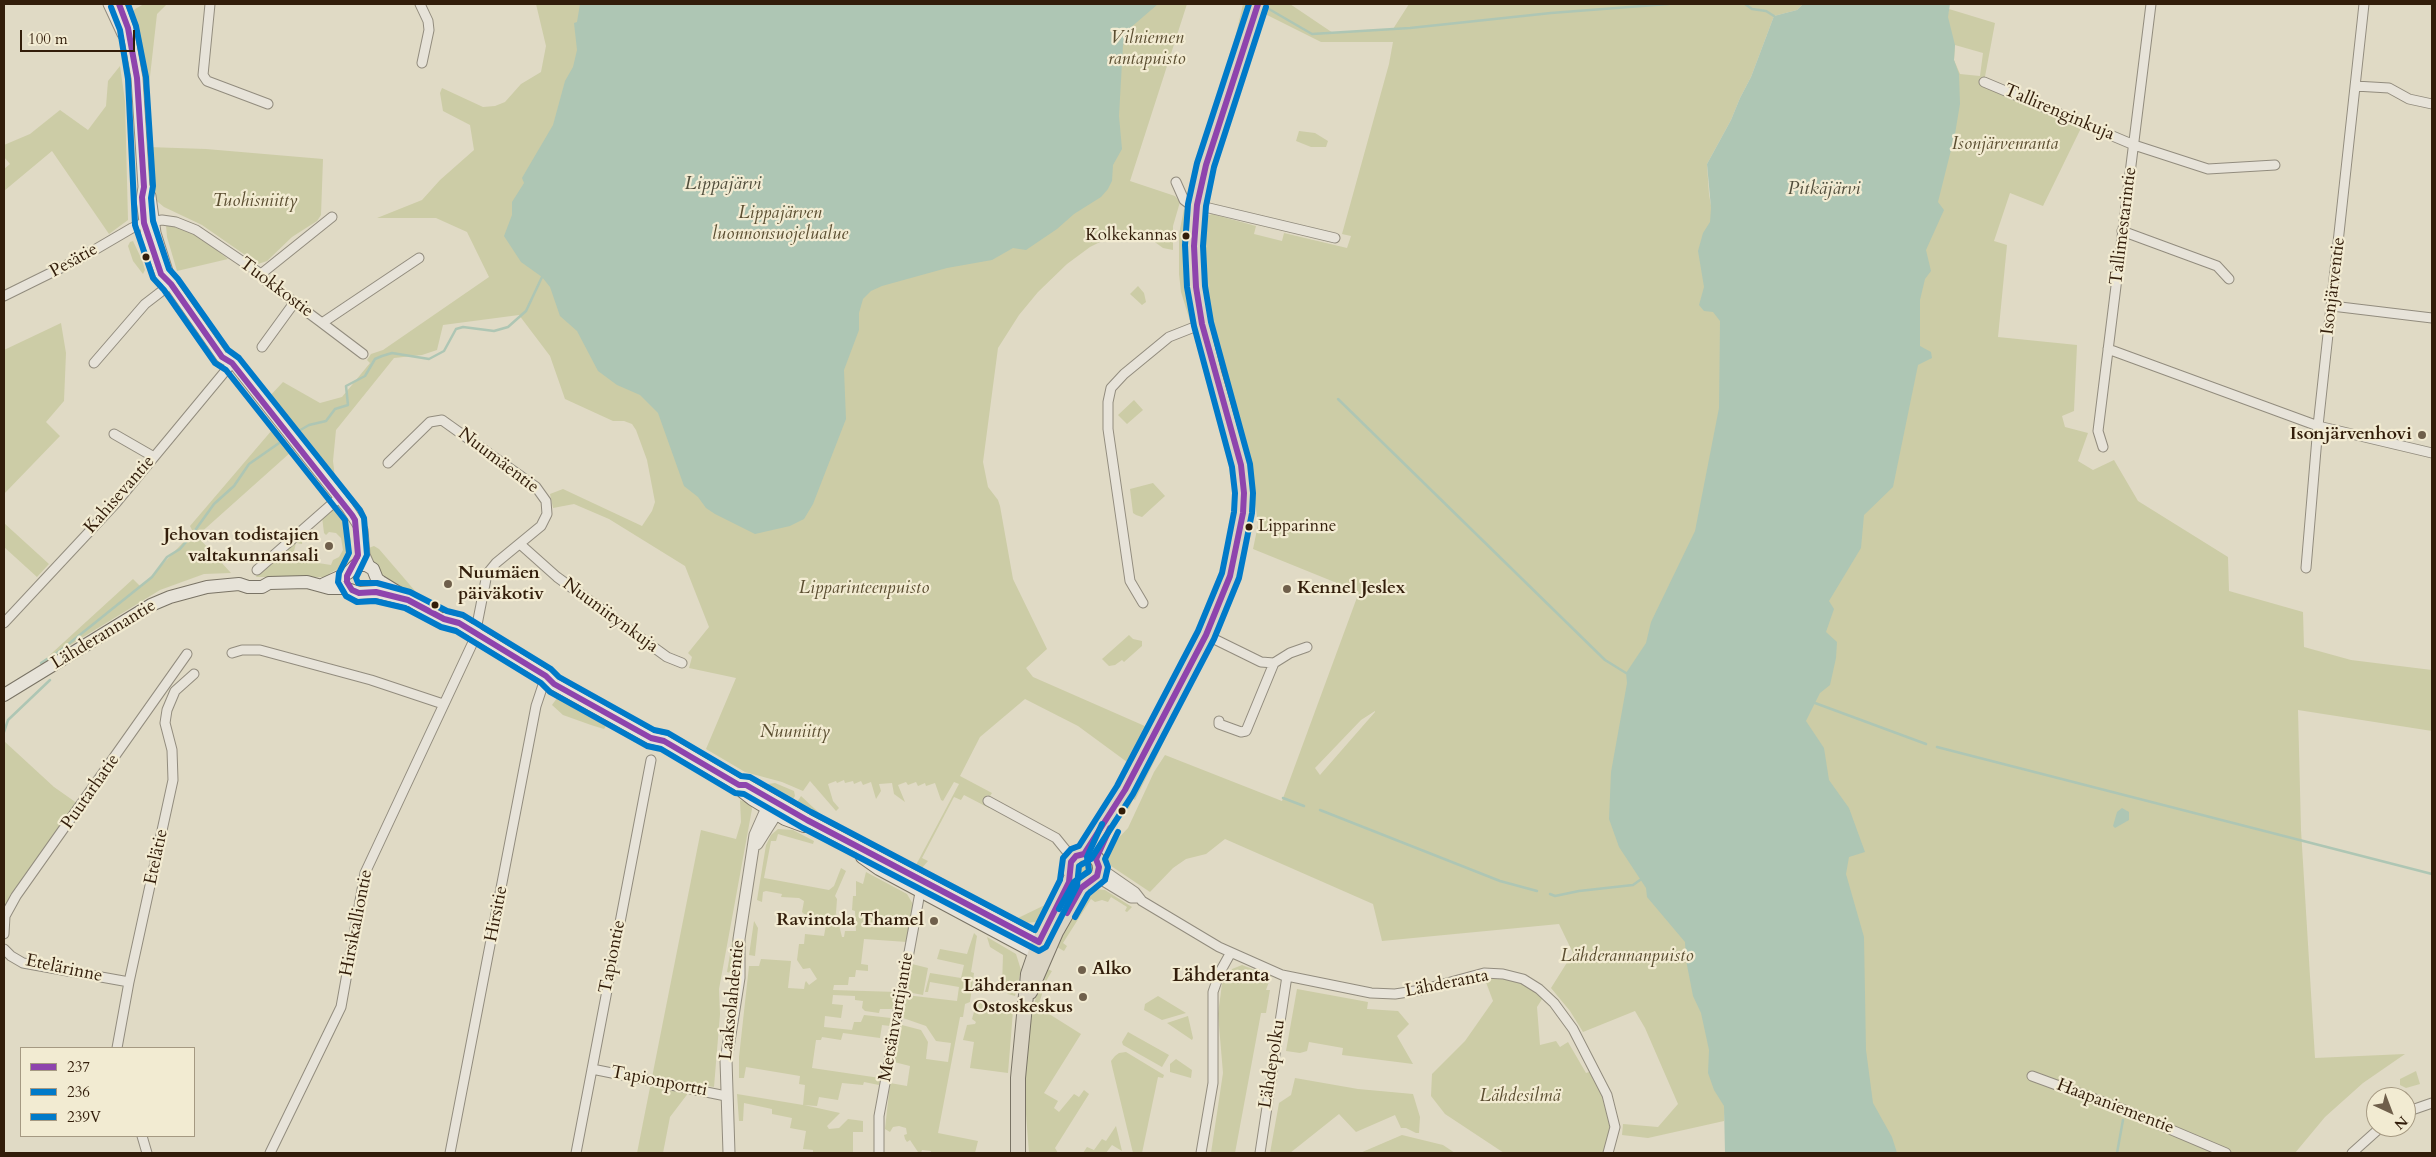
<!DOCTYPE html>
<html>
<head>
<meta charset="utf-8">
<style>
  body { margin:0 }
  #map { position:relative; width:2436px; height:1157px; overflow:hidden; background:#e0dac5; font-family:Cardo,serif }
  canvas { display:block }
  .frame { position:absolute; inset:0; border:5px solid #321d0a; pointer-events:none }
  .legend { position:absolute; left:20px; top:1047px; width:175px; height:90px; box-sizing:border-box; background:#f2ebd2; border:1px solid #a59982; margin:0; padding:6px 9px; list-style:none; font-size:15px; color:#321d0a }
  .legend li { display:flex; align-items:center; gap:10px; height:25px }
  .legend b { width:25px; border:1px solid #a59982 }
  .north { position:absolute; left:2366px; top:1087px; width:50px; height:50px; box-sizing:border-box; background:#f2ebd2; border:1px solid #a59982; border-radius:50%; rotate:137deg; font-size:14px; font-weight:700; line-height:20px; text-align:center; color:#321d0a }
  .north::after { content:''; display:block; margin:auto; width:18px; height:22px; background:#6f5f4b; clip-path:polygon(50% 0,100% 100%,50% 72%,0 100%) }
  .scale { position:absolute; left:20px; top:30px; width:115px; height:22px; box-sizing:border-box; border:2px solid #321d0a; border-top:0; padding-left:6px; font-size:15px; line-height:18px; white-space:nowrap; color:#321d0a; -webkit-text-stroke:4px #f2ebd2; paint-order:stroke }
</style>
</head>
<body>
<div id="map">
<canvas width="2436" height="1157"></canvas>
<div class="frame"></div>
<ul class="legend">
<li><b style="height:6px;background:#8e44ad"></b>237</li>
<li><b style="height:6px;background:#007ac9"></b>236</li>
<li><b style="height:6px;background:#007ac9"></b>239V</li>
</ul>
<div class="north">N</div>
<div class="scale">100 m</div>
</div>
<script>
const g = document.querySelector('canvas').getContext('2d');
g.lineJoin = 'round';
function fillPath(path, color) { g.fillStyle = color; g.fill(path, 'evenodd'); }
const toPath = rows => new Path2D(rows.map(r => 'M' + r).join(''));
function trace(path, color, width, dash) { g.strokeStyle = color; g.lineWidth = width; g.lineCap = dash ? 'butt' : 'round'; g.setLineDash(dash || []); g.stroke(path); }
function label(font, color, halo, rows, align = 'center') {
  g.font = font + ' Cardo,serif'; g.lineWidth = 4.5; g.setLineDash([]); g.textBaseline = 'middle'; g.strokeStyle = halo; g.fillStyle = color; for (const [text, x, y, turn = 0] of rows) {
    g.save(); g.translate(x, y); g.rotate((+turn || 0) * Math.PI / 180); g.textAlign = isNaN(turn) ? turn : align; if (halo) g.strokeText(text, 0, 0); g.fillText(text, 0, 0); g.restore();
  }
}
fillPath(toPath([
  [144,4,167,4,157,14,146,112,142,73,130,17,135,9],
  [536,4,1187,4,1130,181,1175,196,1180,202,1173,226,1173,250,1163,248,1141,232,1120,232,1090,247,1067,264,1038,292,1019,315,998,348,983,462,988,487,998,500,1000,506,1013,579,1047,649,1026,668,1033,677,1147,727,1127,762,1078,726,1025,699,980,737,960,776,992,793,990,796,987,795,983,802,990,806,989,808,964,795,961,800,954,797,922,858,928,861,922,868,916,865,959,784,954,782,943,801,941,800,935,783,926,786,925,783,918,786,916,782,908,785,906,782,898,785,905,802,894,794,892,783,879,784,881,791,876,799,871,782,863,785,861,781,854,784,853,781,845,783,844,780,837,783,836,781,828,784,833,801,839,808,836,811,810,781,803,791,782,782,745,772,706,749,736,678,689,668,692,657,688,653,709,627,685,566,609,519,574,504,553,508,550,494,563,489,642,526,652,511,655,502,647,460,636,430,632,424,624,421,613,421,565,399,550,356,519,315,443,325,437,350,422,355,394,358,336,430,333,461,336,486,267,399,283,382,320,403,342,397,370,363,367,360,371,354,383,350,489,277,467,232,436,218,377,218,422,200,440,180,474,150,470,125,443,111,440,93,442,88,483,107,495,106,505,102,521,84,541,72,546,46],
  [1243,4,1253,4,1193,192,1188,190,1232,52],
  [1266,4,1290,4,1333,33,1393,29,1409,4,1803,4,1797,10,1774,16,1751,77,1740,98,1731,120,1707,164,1709,194,1724,280,1729,1052,1724,1121,1648,1138,1622,1135,1623,1124,1658,1127,1678,1104,1645,1028,1635,1011,1583,1032,1570,1011,1551,988,1573,953,1559,924,1382,941,1373,904,1225,839,1206,854,1186,859,1173,868,1150,892,1111,866,1108,859,1110,847,1128,828,1154,772,1165,755,1282,801,1359,592,1253,549,1258,525,1256,509,1242,445,1208,324,1200,259,1200,240,1203,221,1206,216,1212,214,1256,226,1254,234,1282,241,1284,233,1347,248,1351,236,1342,234,1389,64,1393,42,1321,42,1263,13],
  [1375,711,1375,712,1320,775,1315,768,1361,720],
  [1949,9,1995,23,1984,82,2082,126,2043,206,2010,193,1994,241,2007,245,1998,337,2077,345,2074,411,2062,416,2065,427,2088,433,2078,461,2093,470,2114,460,2138,501,2228,557,2229,591,2303,612,2304,647,2351,660,2432,670,2432,731,2298,710,2301,830,2315,1058,2405,1054,2363,1083,2325,1117,2295,1153,2231,1153,2150,1118,2221,1153,1857,1153,1798,790,1808,582],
  [1955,45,1983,53,1980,76,1960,74,1954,60],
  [120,66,125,101,128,220,109,234,52,151,4,191,4,169,10,164,4,157,4,145,30,134,60,110,88,130,106,106,108,81],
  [1299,131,1315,133,1328,141,1326,147,1311,147,1296,141],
  [148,147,206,149,323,159,321,215,317,221,292,237,267,261,258,264,202,225,164,207,153,198],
  [1184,209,1187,212,1184,240,1187,242,1189,250,1196,320,1191,324,1181,292,1179,274,1179,234],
  [166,225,187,230,200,237,228,259,177,271,167,237],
  [133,241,142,260,145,270,143,274,133,261,128,246,130,242],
  [1138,286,1144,293,1146,302,1142,305,1130,294],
  [61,323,66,353,64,401,46,422,60,436,4,494,4,350],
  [1134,400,1143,410,1127,424,1118,415],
  [272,430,291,452,197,536,231,573,204,574,160,590,41,663,133,579,141,587,193,532,190,526],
  [1230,448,1232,449,1238,481,1238,507,1232,546,1228,543,1235,493],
  [1153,483,1165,496,1142,517,1136,515,1133,513,1130,489],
  [332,508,342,513,347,523,351,541,348,560,338,569,330,573,329,577,256,577,259,571,303,533,302,544,296,543,292,559,331,565,333,560,339,557,343,550,341,538,336,533,329,532,326,535,324,533,322,517],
  [4,523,49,564,37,577,4,547],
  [374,546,379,549,422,599,405,593,385,580,370,561,366,549],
  [1129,635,1133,639,1142,641,1142,646,1124,662,1122,660,1115,665,1109,666,1102,659],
  [1190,676,1184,697,1157,756,1135,800,1133,799,1129,809,1127,808,1135,781],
  [557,698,575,709,606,726,604,729,591,725,563,715,552,705],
  [655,728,726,767,747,776,748,780,746,782,653,730],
  [4,741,54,787,81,806,4,913],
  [775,783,794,791,795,796,789,805,765,789,768,784],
  [801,796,830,823,859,840,858,843,794,807],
  [740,800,751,804,752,809,719,989,720,1014,714,1087,689,1083,689,1092,670,1117,663,1153,637,1153,701,830,736,839,741,822],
  [778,829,793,830,814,841,813,844,778,834,776,841,771,841,764,878,829,890,834,886,841,868,846,871,835,896,837,899,836,913,842,937,844,937,845,931,856,931,855,911,852,910,853,896,856,896,856,881,863,884,866,872,907,894,914,906,907,942,864,939,861,964,868,965,868,971,856,970,855,977,849,977,848,985,834,985,833,990,897,992,894,1009,880,1009,879,1013,865,1011,862,1008,863,1001,855,1000,855,996,833,995,832,1004,843,1005,841,1018,825,1016,824,1027,852,1030,854,1022,861,1022,864,1015,891,1018,890,1026,882,1025,880,1038,843,1033,841,1040,822,1037,821,1040,816,1040,812,1068,880,1078,879,1085,864,1082,863,1085,842,1083,838,1100,819,1097,817,1106,804,1105,840,1113,827,1126,829,1129,839,1128,848,1119,863,1121,863,1132,853,1132,853,1153,813,1153,813,1150,803,1149,806,1131,790,1128,792,1118,772,1114,772,1109,744,1103,743,1121,739,1121,737,1094,803,1105,805,1085,799,1084,800,1076,746,1067,744,1078,739,1078,739,1057,749,966,759,966,761,959,791,961,788,988,804,989,805,983,806,981,809,985,817,979,810,968,803,969,797,960,799,944,804,944,805,934,824,936,827,919,804,914,802,912,804,901,799,898,781,897,782,894,766,891,763,892,762,902,757,900,766,845,771,835],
  '1076 868a9 9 0 1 1 18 0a9 9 0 1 1-18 0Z',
  [746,860,733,955,734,974,727,972],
  [1096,889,1105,890,1132,907,1127,912,1125,911,1127,907,1111,897,1108,902,1102,900,1095,902,1091,899,1063,943,1067,946,1064,951,1057,947,1080,904,1090,892],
  [1049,903,1042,917,1036,922,1025,923,1016,919],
  [754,921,758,928,755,956,749,955],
  [974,933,977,936,971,972,974,973,970,1002,965,1004,963,1017,960,1017,938,1133,978,1141,975,1153,931,1153,931,1151,922,1150,921,1153,918,1152,910,1140,907,1142,905,1139,904,1135,907,1134,906,1128,899,1126,893,1127,890,1132,885,1129,890,1083,907,1086,910,1066,894,1062,902,1025,921,1030,928,1042,926,1059,948,1062,951,1043,936,1041,926,1026,903,1018,906,995,957,1001,959,987,930,982,928,992,925,992,930,973,961,978,964,965,937,959,940,949,967,954],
  [987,937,1016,954,1021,970,1015,996,1008,994,1002,986,1003,955,990,947],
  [912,964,928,968,923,995,907,992],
  [1242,965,1271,976,1266,990,1270,990,1266,1013,1261,1013,1235,1153,1211,1153,1223,1073,1218,1014,1222,984,1232,969],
  [1045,968,1052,971,1046,981,1038,1007,1081,1034,1044,1093,1058,1101,1054,1108,1059,1112,1074,1094,1079,1097,1084,1090,1089,1094,1055,1148,1058,1153,1029,1153,1026,1114,1023,1105,1026,1050,1034,1004],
  [1501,976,1522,981,1544,996,1537,1007,1540,1045,1556,1041,1560,1047,1568,1042,1586,1073,1592,1071,1608,1106,1612,1126,1606,1153,1504,1153,1445,1114,1431,1096,1432,1074,1465,1041,1493,1001,1484,977],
  [1297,989,1368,1002,1367,1009,1398,1011,1409,1024,1397,1036,1413,1064,1342,1055,1343,1048,1309,1042,1307,1051,1300,1053,1286,1051],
  [1158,996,1186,1013,1162,1020,1144,1010,1145,1004],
  [977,1001,995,1003,995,1007,1013,1011,1008,1073,970,1068,974,1042,963,1040,967,1025,975,1024,976,1022,972,1019],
  [1188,1016,1193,1038,1192,1040,1167,1023],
  [1128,1032,1169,1055,1162,1067,1123,1045,1122,1042],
  [1126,1052,1164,1075,1163,1078,1158,1077,1142,1153,1133,1153,1112,1066,1111,1061,1115,1056,1119,1053],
  [1176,1059,1192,1070,1191,1078,1170,1072,1170,1064],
  [2416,1071,2420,1084,2406,1088,2400,1085,2400,1079],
  [1295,1078,1358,1089,1413,1094,1420,1117,1419,1133,1416,1133,1406,1128,1401,1128,1395,1115,1356,1132,1339,1114,1290,1153,1270,1153,1279,1103,1291,1095],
  [1116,1126,1122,1151,1112,1145,1106,1153,1083,1153,1087,1147,1094,1150,1102,1139,1106,1141],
  [1402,1135,1443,1145,1455,1153,1360,1153]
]), '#cccca6');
fillPath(toPath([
  [580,4,1158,4,1129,29,1123,45,1119,116,1122,149,1113,165,1112,181,1108,189,1101,197,1074,214,1057,229,1026,250,1013,248,992,260,947,268,882,286,871,291,863,299,859,313,859,330,844,370,846,419,813,504,804,519,790,526,755,534,715,514,706,508,698,497,684,486,658,413,640,395,617,385,598,371,577,331,560,316,550,287,542,277,521,262,504,236,512,215,512,202,524,183,522,178,526,171,553,125,565,81,573,67,577,50,574,23,577,22],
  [1803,4,1950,4,1948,17,1955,45,1954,60,1959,74,1960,104,1955,134,1938,202,1944,210,1926,250,1931,271,1925,279,1920,300,1920,346,1931,352,1932,358,1918,365,1893,487,1864,515,1861,548,1829,601,1834,609,1826,632,1837,642,1836,658,1830,685,1820,693,1806,721,1824,748,1829,780,1849,808,1865,852,1849,857,1846,874,1864,937,1866,1050,1873,1103,1892,1137,1897,1153,1725,1153,1724,1106,1714,1090,1708,1073,1709,1050,1701,1013,1693,996,1686,960,1685,942,1647,897,1646,888,1619,847,1609,819,1611,772,1627,683,1626,673,1646,643,1651,622,1695,531,1719,408,1720,321,1713,312,1704,311,1699,305,1704,287,1698,251,1703,233,1710,222,1711,208,1707,164,1731,120,1740,98,1751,77,1774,16,1797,10],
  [2122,808,2129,812,2129,820,2115,828,2113,826,2117,812]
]), '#aec6b4');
trace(toPath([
  [1745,4,1752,9,1766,11,1774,16],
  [1262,5,1312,34,1410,28,1551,13,1668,4],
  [1338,399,1605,660,1626,673],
  [297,432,309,425,326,421,335,409,348,405,346,386,365,376,375,359,382,356,392,353,429,359,444,351,456,329,463,327,494,331,508,327,526,311,542,277],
  [41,663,61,650,152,577,167,557,180,549,191,536,214,504,234,486,249,464,282,441],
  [1815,703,1926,744],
  [4,732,8,720,50,680],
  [1937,747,2432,874],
  [1283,798,1304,806],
  [1320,810,1500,881,1537,891],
  [1550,894,1555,896,1579,891,1633,885,1640,880],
  [2117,1153,2123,1120]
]), '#aec6b4', 2.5);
const minor = toPath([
  [210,4,203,75,207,81,268,104],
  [420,4,428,21,429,30,422,63],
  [1984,82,2134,145,2208,169,2275,165],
  [2355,86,2389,88,2409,99,2432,104],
  [1176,182,1184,200,1188,203,1335,238],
  [2122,231,2217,266,2229,279],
  [261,274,332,217],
  [4,296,79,259,132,228,144,223,162,220,176,222,196,230,261,274,267,282,322,323,419,258],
  [2332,306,2432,318],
  [322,323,363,354],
  [262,347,294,303],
  [2108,349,2318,426,2432,453],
  [94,363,145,304,171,284],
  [114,434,154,457],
  [2103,447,2098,431,2151,4],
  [520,544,557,577,667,657,682,663],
  [2306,568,2318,426,2364,4],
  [257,570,340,497],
  [1143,603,1130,581,1108,429,1108,402,1111,388,1124,374,1169,337,1202,324],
  [4,623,116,503,232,363],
  [1206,635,1261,662,1274,663],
  [232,653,242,650,260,650,371,680,443,704],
  [1219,721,1219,724,1241,732,1246,731,1274,663,1290,653,1307,647],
  [988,801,1056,838,1073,859],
  [1099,867,1135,892,1142,901,1219,947,1282,975,1371,993,1395,994,1421,990,1484,973,1503,974,1523,979,1539,989,1554,1003,1573,1029,1607,1095,1615,1127,1608,1153],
  [1094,880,1103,881,1131,898,1139,898],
  [4,934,5,916,16,896,187,654],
  [4,949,11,956,23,963,129,982],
  [117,1048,129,982,173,780,172,750,165,723,167,710,175,691,194,674],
  [592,1069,726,1096],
  [2032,1076,2122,1109,2226,1153],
  [2406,1112,2432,1103],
  [142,1136,147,1153],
  [270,1153,341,1007,365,873,474,640,487,574,496,563,541,526,547,514,546,501,536,487,442,420,430,422,388,463],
  [450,1153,536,706,546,676],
  [576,1153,651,760],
  [879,1153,879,1116,921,887],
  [1201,1153,1213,1083,1213,992,1220,972,1230,954],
  [1260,1153,1287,976],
  [2352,1153,2381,1127]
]);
const tertiary = toPath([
  [109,4,123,34],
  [119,4,128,28,137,78,144,187,142,200,147,236,162,277,171,284,222,357,232,363],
  [144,187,150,196,155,233,171,284],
  [229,357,347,507,362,530,364,555,369,566],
  [757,844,781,806],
  [729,1153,726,1060,739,978,739,939,755,835,770,801]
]);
const secondary = toPath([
  [324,584,348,573,356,565,366,565,373,569,377,579,381,582,449,624],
  [444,619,459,623,546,676,554,684,651,738,664,741,739,785,746,785,807,820,1039,942,1045,949],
  [4,695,151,605,170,597,207,587,239,584,248,587,262,587,269,583,307,582,329,588,344,588,359,593,376,592,408,600],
  [739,785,743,792,752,799,785,819,804,826],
  [862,857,879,869,1034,952,1045,951]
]);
const primary = toPath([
  '1070 868a15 15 0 1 1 30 0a15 15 0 1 1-30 0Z',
  [1084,854,1125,790,1206,635,1230,576,1236,550,1243,513,1244,493,1241,465,1214,372,1202,324,1196,287,1194,246,1197,205,1206,165,1258,4],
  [1030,992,1056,932,1084,883],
  [1018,1153,1018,1078,1028,974,1039,942,1072,876]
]);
trace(minor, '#928c7e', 11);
trace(tertiary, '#928c7e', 13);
trace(secondary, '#797365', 14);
trace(primary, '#797365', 16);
trace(minor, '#e7e3d9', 9);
trace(tertiary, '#e7e3d9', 11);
trace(secondary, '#e7e3d9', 12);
trace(primary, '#dad4c4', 14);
trace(toPath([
  [119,4,128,28,137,78,144,187,142,197,144,223,161,274,171,284,222,357,232,363,352,515,355,520,358,555,347,576,347,582,352,590,359,593,376,592,408,600,444,619,459,623,546,676,554,684,651,738,664,741,739,785,746,785,807,820,1039,942,1069,882,1071,862,1076,856,1084,854,1125,790,1206,635,1230,576,1243,513,1244,493,1241,465,1202,324,1196,287,1194,246,1197,205,1206,165,1258,4],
  [1067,913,1081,888,1097,876,1099,867,1096,859,1110,828]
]), '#8e44ad', 6);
trace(toPath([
  [111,7,120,30,128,79,135,225,153,278,164,290,215,363,226,370,345,520,349,553,339,573,338,582,346,596,357,602,375,601,405,608,441,627,456,631,541,683,550,692,647,746,661,749,735,793,744,794,803,828,1039,951,1046,947,1077,886,1079,866,1091,859,1133,794,1214,639,1239,578,1252,513,1253,493,1250,464,1211,322,1205,286,1203,246,1206,206,1214,167,1266,7],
  [1075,917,1088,894,1105,880,1108,867,1105,859,1118,832]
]), '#007ac9', 6);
trace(toPath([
  [128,4,136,26,146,77,153,186,151,198,153,221,169,269,178,279,228,350,239,358,360,510,364,518,367,555,356,578,358,583,377,583,410,592,447,611,463,615,551,669,559,677,654,730,668,733,741,776,750,777,811,812,1035,930,1060,880,1063,858,1071,849,1079,846,1117,786,1198,631,1222,573,1227,548,1234,512,1235,493,1232,467,1194,326,1187,287,1185,245,1188,204,1197,163,1249,4],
  [1059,909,1074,882,1089,871,1087,857,1102,824]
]), '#007ac9', 6);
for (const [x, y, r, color] of [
  [1186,236,4.5,"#321d0a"],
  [146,257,4.5,"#321d0a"],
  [2422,435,5,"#6f5f4b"],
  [1249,527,4.5,"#321d0a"],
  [329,546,5,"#6f5f4b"],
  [448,584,5,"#6f5f4b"],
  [1287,589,5,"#6f5f4b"],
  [435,605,4.5,"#321d0a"],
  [1122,811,4.5,"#321d0a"],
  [934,921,5,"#6f5f4b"],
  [1082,970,5,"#6f5f4b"],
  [1083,997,5,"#6f5f4b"]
]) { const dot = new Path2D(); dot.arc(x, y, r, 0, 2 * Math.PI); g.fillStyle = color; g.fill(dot); trace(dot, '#f2ebd2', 2); }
label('17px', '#321d0a', '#f2ebd2', [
  ["Kolkekannas",1177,236],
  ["Lipparinne",1258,527,"left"]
], 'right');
label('italic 18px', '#5b4e31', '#f2ebd2', [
  ["Vilniemen",1147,39],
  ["rantapuisto",1147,60],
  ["Isonjärvenranta",2005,145],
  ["Tuohisniitty",255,202],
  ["Lippajärven",780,214],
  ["luonnonsuojelualue",780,235],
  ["Lipparinteenpuisto",864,589],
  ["Nuuniitty",795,733],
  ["Lähderannanpuisto",1627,957],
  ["Lähdesilmä",1520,1097]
]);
label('18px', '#321d0a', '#f2ebd2', [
  ["Tallirenginkuja",2059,113,23],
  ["Tallimestarintie",2124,226,-83],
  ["Pesätie",74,261,-29],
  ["Isonjärventie",2334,286,-83],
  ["Tuokkostie",276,288,37],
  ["Nuumäentie",498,461,37],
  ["Kahisevantie",120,495,-49],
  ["Nuuniitynkuja",610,616,36],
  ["Lähderannantie",104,635,-31],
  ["Puutarhatie",91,792,-55],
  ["Etelätie",157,857,-78],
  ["Hirsitie",497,914,-79],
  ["Hirsikalliontie",357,923,-79],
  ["Tapiontie",613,957,-79],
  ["Etelärinne",64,969,12],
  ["Lähderanta",1447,984,-11],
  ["Laaksolahdentie",733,1000,-84],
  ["Metsänvartijantie",897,1017,-80],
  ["Lähdepolku",1273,1064,-81],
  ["Tapionportti",659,1082,11],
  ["Haapaniementie",2115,1107,21]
]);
label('bold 18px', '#321d0a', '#f2ebd2', [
  ["Isonjärvenhovi",2412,435],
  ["Jehovan todistajien",319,536],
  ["valtakunnansali",319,557],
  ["Nuumäen",458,574,"left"],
  ["päiväkotiv",458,595,"left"],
  ["Kennel Jeslex",1297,589,"left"],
  ["Ravintola Thamel",924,921],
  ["Alko",1092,970,"left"],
  ["Lähderannan",1073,987],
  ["Ostoskeskus",1073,1008]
], 'right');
label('italic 19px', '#514d3b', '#f2ebd2', [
  ["Lippajärvi",723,185],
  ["Pitkäjärvi",1824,190]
]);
label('bold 19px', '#321d0a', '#f2ebd2', [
  ["Lähderanta",1221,977]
]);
</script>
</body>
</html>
